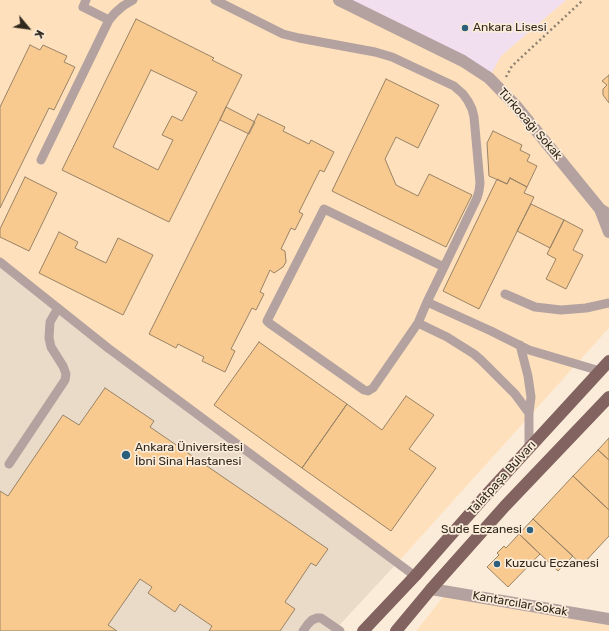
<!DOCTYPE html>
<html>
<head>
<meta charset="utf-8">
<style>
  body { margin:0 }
  #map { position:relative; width:609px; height:631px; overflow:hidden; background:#fbecda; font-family:Rubik,sans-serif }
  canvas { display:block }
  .north { position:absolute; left:8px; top:8px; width:40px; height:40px; -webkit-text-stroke:3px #fbecda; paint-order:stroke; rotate:119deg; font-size:11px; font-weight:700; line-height:16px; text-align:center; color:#31281d }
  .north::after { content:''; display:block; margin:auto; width:14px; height:18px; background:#31281d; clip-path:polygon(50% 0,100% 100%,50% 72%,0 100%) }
</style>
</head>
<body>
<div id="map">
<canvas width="609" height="631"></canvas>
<div class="north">K</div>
</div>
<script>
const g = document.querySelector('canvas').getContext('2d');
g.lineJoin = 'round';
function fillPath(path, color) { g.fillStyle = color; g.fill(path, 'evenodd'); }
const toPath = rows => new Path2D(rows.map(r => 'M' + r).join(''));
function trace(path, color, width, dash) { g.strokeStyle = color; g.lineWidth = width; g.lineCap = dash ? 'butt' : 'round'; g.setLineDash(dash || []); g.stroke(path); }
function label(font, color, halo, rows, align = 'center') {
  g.font = font + ' Rubik,sans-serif'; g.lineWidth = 3.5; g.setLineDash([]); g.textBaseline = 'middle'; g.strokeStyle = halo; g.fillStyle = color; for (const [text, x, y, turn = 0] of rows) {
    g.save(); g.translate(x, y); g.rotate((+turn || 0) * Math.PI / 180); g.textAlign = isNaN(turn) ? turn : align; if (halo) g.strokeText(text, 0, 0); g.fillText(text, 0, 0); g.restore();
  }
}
fillPath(toPath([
  [0,0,339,0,501,56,566,0,609,0,609,328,398,562,0,262],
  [448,591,609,619,609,631,416,631]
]), '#fee1bc');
fillPath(toPath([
  [339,0,566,0,501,56,489,78]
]), '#f1deef');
fillPath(toPath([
  [0,262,398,562,334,631,0,631]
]), '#eadbc9');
const building = toPath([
  [136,19,214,58,212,60,242,75,169,222,62,170,136,19],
  [151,70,197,92,182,121,172,116,162,135,173,140,158,170,113,147,151,70],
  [30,45,40,50,43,45,67,56,64,62,75,67,54,110,49,108,0,208,0,107,30,45],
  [609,75,609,103,603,95,603,89,607,85,602,81,609,75],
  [386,79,439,105,418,148,396,137,385,159,396,185,418,196,429,174,472,195,446,247,332,191,386,79],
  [226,107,255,122,249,134,220,120,226,107],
  [258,114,285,127,283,131,309,144,311,140,334,152,324,172,320,170,299,212,303,214,295,230,291,228,281,249,285,251,286,262,283,267,274,273,270,270,260,292,264,294,256,310,252,308,231,349,235,351,225,372,202,361,204,357,178,344,176,348,149,334,258,114],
  [493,131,522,145,520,150,530,155,527,161,537,166,527,187,510,178,507,184,489,176,487,143,493,131],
  [25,177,57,193,29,251,0,237,0,229,25,177],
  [510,178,527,187,524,193,534,197,479,309,443,291,497,179,507,184,510,178],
  [531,204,564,220,550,248,517,231,531,204],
  [564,220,583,230,573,250,583,255,566,289,546,279,556,259,547,254,564,220],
  [59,232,78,242,75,248,106,263,118,238,153,255,123,315,39,273,59,232],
  [259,342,347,404,302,468,214,405,259,342],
  [105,388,154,421,150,427,328,549,316,566,311,563,285,602,295,609,280,631,209,631,212,626,180,604,175,612,148,593,152,587,140,579,108,625,117,631,0,631,0,491,8,496,63,415,79,425,105,388],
  [406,396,434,415,409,449,436,468,391,531,302,468,347,404,382,430,406,396],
  [609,438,609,460,598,450,609,438],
  [598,450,609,460,609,510,573,476,598,450],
  [573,476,609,510,609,536,582,565,533,519,573,476],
  [533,519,573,556,558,571,519,534,533,519],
  [519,534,540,554,508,587,487,567,499,555,497,553,504,546,506,548,519,534]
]);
fillPath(building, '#f8ca8f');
trace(building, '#998367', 1);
trace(toPath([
  [506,77,512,66,583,0]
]), '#8d8173', 2.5, [2, 3]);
trace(toPath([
  [86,0,83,7,109,20],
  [215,0,283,34,299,38,375,52,392,57,454,86,463,94,468,101,472,109,474,117,480,183,479,191,477,198,444,267,427,302,418,323,373,388,368,391,364,390,269,323,267,321,268,319,324,209,444,267],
  [41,160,109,20,115,13,123,6,133,0],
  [0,262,108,348,415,576],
  [505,294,535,307,561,310,586,308,609,303],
  [427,302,491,331,529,350,600,371],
  [418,323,447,337,474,354,481,360,515,394,529,413,529,447],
  [520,345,528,376,531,397,529,413],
  [9,464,65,380,66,374,63,366,51,347,49,338,50,322,58,308],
  [303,631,308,624,312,620,317,618,321,618,340,631]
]), '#b4a2a0', 9);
trace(toPath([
  [339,0,463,61,489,78,517,107,600,209,609,215],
  [600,209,609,232],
  [431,589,579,614,609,619]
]), '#b4a2a0', 12);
trace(toPath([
  [363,631,415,576,487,494,609,361],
  [396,631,431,589,505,506,609,397]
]), '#82635f', 12);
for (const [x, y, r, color] of [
  [465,28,4,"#2b5f7b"],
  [126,455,5,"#2b5f7b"],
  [530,530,4,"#2b5f7b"],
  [497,564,4,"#2b5f7b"]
]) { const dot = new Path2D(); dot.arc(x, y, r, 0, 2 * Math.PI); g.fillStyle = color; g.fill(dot); trace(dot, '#fbecda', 1.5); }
label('12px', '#31281d', '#fbecda', [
  ["Ankara Lisesi",473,28],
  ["Ankara Üniversitesi",135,448],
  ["İbni Sina Hastanesi",135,462],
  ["Sude Eczanesi",522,530,"right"],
  ["Kuzucu Eczanesi",505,564]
], 'left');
label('12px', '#31281d', '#fbecda', [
  ["Türkocağı Sokak",530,124,49],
  ["Talatpaşa Bulvarı",502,478,-48],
  ["Kantarcılar Sokak",520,604,10]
]);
</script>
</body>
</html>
